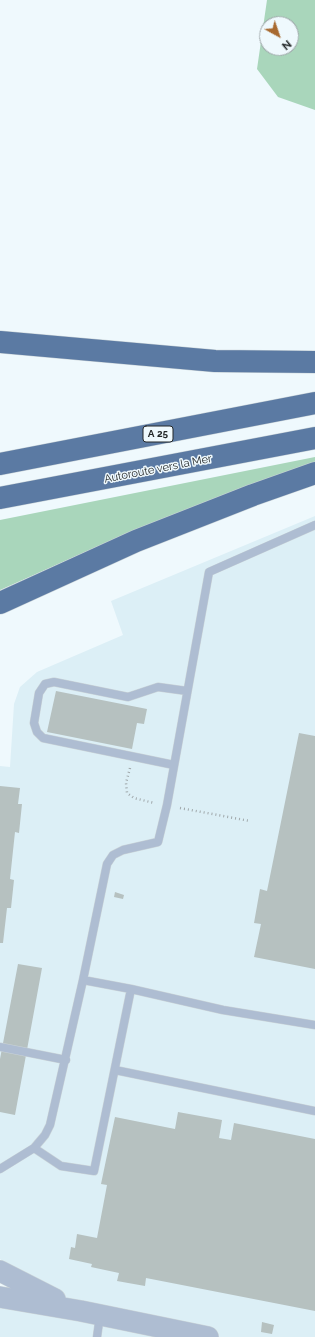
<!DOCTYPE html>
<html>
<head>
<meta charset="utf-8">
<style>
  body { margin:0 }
  #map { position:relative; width:315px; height:1337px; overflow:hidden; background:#eff9fd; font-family:Raleway,sans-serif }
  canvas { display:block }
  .north { position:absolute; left:259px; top:16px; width:40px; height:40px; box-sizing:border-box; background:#eff9fd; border:1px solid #9da5a8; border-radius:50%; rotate:140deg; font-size:11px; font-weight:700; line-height:16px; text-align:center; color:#232728 }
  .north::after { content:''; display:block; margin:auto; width:14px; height:18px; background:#a86a30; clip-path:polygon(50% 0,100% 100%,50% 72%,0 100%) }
</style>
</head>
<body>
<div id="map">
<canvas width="315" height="1337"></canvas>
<div class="north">N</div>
</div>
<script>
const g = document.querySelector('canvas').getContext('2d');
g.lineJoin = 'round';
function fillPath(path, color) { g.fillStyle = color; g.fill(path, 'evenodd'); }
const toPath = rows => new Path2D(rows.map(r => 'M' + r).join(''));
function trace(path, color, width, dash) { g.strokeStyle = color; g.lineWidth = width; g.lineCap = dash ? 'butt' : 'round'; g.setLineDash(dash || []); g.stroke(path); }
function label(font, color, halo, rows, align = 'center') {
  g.font = font + ' Raleway,sans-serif'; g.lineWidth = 3; g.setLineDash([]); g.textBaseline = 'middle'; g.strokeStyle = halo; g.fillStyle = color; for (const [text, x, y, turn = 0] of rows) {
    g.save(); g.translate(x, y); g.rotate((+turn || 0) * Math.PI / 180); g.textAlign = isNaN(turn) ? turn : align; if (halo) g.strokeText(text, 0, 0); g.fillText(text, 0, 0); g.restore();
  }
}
fillPath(toPath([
  [315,516,315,1337,0,1337,0,1307,4,1307,9,1267,0,1259,0,766,10,767,14,704,20,687,37,672,123,635,111,601]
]), '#dceff6');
fillPath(toPath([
  [267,0,315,0,315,110,278,97,257,69],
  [267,24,291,24,291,48,267,48],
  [315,457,315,464,101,545,0,590,0,520]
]), '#a9d6bb');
fillPath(toPath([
  [56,691,147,709,144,724,137,723,132,749,47,732],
  [299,733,315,736,315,969,254,957,261,924,254,923,260,889,267,891],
  [0,786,20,788,18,804,22,804,19,833,15,832,10,879,14,880,11,908,7,908,3,943,0,943],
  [115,892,124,895,123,899,114,897],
  [18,964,42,968,15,1115,0,1112,0,1059],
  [178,1112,222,1120,219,1138,231,1140,234,1123,315,1139,315,1311,146,1278,145,1286,117,1281,119,1273,91,1267,92,1264,69,1259,71,1247,75,1248,77,1234,97,1238,107,1185,101,1184,115,1117,175,1129],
  [262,1322,274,1325,272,1334,261,1332]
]), '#b6c1c0');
const service = toPath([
  [174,765,43,738,37,732,34,723,39,693,45,684,54,682,128,697,158,687,187,691],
  [83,980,131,989,223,1010,315,1025],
  [0,1047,66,1060],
  [115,1070,315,1111],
  [34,1148,61,1166,94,1171,131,989],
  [0,1169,34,1148,45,1135,50,1125,83,980,107,864,113,855,123,850,158,842,167,805,209,572,315,525],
  [97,1337,100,1315]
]);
const tertiary = toPath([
  [0,1271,55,1299],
  [0,1297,81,1311,208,1337]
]);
const motorway = toPath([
  [0,342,215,361,315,362],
  [0,464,315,403],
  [0,498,315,438],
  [0,603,136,541,253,495,315,473]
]);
trace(service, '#cad3d7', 9);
trace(tertiary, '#cad3d7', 22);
trace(motorway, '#cad3d7', 23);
trace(toPath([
  [130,768,126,783,127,793,134,798,154,803],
  [180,808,250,821]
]), '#a0a8ab', 2.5, [1, 3]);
trace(service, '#aebdd2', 8);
trace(tertiary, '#aebdd2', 21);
trace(motorway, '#5b7aa3', 22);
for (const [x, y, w] of [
  [158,434,30]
]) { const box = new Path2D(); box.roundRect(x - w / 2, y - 8, w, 16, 3); g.fillStyle = '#eff9fd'; g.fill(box); trace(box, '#232728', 1); }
label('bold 10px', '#232728', null, [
  ["A 25",158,434]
]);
label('11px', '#232728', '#eff9fd', [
  ["Autoroute vers la Mer",158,469,-11]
]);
</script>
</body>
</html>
